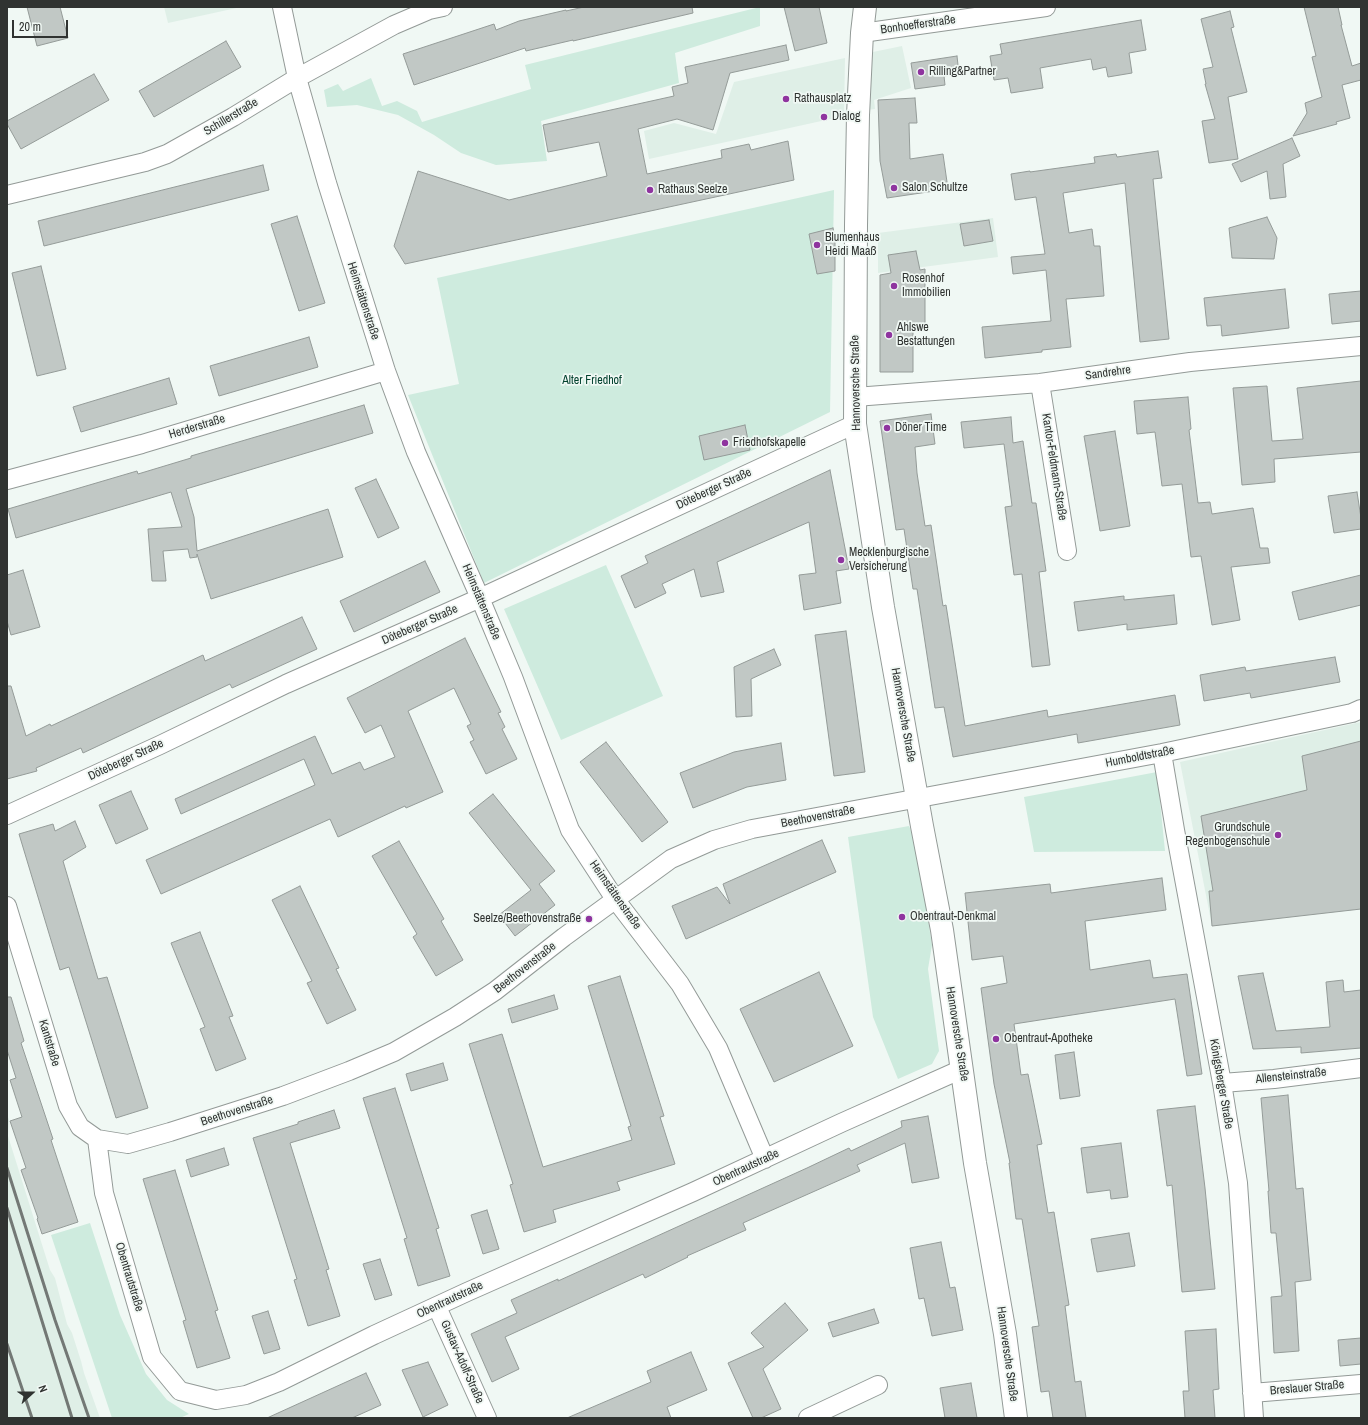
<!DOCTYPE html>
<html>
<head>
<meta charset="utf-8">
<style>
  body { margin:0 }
  #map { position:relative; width:1368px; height:1425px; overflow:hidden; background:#f0f8f4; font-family:"Archivo Narrow",sans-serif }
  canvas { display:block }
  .frame { position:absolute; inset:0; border:8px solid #303331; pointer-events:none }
  .north { position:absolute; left:12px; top:1373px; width:40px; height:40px; -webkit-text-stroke:3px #f0f8f4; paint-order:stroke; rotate:69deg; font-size:11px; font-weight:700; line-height:16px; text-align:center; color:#303331 }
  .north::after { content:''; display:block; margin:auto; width:14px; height:18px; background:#303331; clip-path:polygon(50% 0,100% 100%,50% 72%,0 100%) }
  .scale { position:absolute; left:12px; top:20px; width:56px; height:18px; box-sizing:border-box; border:2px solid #303331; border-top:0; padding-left:5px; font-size:12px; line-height:14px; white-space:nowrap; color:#303331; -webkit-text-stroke:3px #f0f8f4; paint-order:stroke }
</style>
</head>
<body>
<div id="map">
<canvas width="1368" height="1425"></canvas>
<div class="frame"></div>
<div class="north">N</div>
<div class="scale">20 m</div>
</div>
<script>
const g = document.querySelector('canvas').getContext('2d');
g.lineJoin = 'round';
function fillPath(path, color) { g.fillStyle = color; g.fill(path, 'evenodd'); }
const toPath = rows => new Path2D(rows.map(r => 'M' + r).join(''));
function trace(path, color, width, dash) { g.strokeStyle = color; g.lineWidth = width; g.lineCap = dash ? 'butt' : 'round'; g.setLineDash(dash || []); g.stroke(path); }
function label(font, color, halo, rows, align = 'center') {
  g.font = font + ' "Archivo Narrow",sans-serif'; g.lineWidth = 3.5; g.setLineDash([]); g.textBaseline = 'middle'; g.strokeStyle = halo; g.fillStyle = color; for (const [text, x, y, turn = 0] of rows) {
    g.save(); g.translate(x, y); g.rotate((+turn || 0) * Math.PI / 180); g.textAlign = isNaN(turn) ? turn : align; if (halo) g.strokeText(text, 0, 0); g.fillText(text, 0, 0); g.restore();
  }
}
fillPath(toPath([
  [164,7,241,7,168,23],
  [902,46,911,88,874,100,875,109,867,110,868,53],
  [845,58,844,116,649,159,644,131,674,123,716,134,734,82],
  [993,218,998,257,878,273,878,233],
  [1361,722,1361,909,1212,926,1180,762],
  [7,1114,9,1120,8,1136,50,1270,55,1278,67,1324,72,1333,81,1361,84,1373,100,1418,7,1418]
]), '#dfefe7');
fillPath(toPath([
  [760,7,760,26,675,53,679,83,541,121,547,161,496,165,461,153,434,135,398,115,357,105,327,107,324,90,338,84,343,91,371,78,382,106,397,101,417,111,422,122,531,89,525,65],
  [834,190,830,412,484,583,408,395,459,384,437,278],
  [606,565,663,696,561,740,504,609],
  [1157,772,1165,851,1034,852,1024,797],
  [909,826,916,843,932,945,928,969,939,1051,932,1064,898,1079,873,1017,848,837],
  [90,1223,120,1315,146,1374,167,1400,189,1414,180,1418,112,1418,51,1235]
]), '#ceebde');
const building = toPath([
  [27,7,60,7,68,38,37,46,27,7],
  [584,7,692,7,693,13,573,41,573,40,526,51,525,48,414,85,403,54,494,24,496,30,519,21,566,10,566,11,584,7],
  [784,7,819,7,827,43,795,51,784,7],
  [1304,7,1338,7,1342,25,1341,25,1352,66,1361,63,1361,80,1342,85,1350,118,1336,122,1337,124,1293,136,1307,113,1305,103,1322,97,1312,57,1316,56,1304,7],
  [1230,11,1234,27,1231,28,1247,92,1228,97,1238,159,1209,163,1202,121,1215,119,1205,84,1206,84,1203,69,1213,67,1201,19,1230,11],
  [1141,20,1146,50,1129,53,1132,73,1108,77,1106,67,1093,70,1091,59,1040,68,1043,88,1011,93,1008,78,994,80,990,56,1002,54,1000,44,1141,20],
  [226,41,241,67,154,117,139,91,226,41],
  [786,45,789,60,730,73,713,130,677,119,638,129,647,174,722,158,721,150,749,144,751,150,788,141,794,180,405,264,394,246,418,171,509,200,607,176,599,142,548,152,543,125,674,96,672,87,688,83,685,67,786,45],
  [957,56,959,74,944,76,945,85,915,89,911,63,957,56],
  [94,74,109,100,21,149,7,124,7,121,94,74],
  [915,98,917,123,909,123,910,159,943,154,948,189,887,198,880,161,878,100,915,98],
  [1292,138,1300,156,1283,164,1286,197,1270,199,1267,171,1241,182,1232,164,1292,138],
  [1158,151,1162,178,1153,179,1169,339,1140,342,1125,183,1063,193,1069,233,1092,229,1094,246,1100,246,1104,296,1066,299,1071,347,1042,350,1042,352,985,358,982,327,1051,321,1046,270,1013,274,1011,257,1045,254,1036,197,1015,200,1011,174,1030,171,1030,172,1095,163,1094,157,1116,154,1117,157,1158,151],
  [263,165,269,190,44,246,38,221,263,165],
  [297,216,325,303,299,311,271,224,297,216],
  [1267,217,1277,238,1274,259,1232,258,1229,228,1267,217],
  [989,220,993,241,964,246,960,224,989,220],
  [833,228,835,237,835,271,817,274,809,234,833,228],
  [916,251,920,270,925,269,925,331,913,331,913,372,880,372,880,275,891,273,888,255,916,251],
  [41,266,66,369,37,376,12,273,41,266],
  [1285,289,1289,328,1222,336,1221,325,1207,326,1204,298,1285,289],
  [1361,291,1361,321,1332,324,1329,294,1361,291],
  [309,337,318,367,219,396,210,366,309,337],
  [169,378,177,404,81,432,73,407,169,378],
  [1361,381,1361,452,1274,459,1275,482,1242,485,1233,388,1267,386,1272,441,1303,439,1297,388,1361,381],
  [1188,397,1191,429,1189,430,1198,503,1210,502,1212,514,1253,508,1260,548,1268,548,1270,563,1231,567,1240,620,1212,625,1201,556,1191,557,1182,484,1162,486,1155,432,1137,434,1134,401,1188,397],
  [364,405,373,433,186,489,194,517,197,551,328,509,343,557,211,599,197,554,197,557,190,558,188,549,163,551,166,581,152,581,148,529,182,527,171,492,16,538,8,509,137,471,138,474,191,458,191,456,364,405],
  [931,414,935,444,915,447,917,473,925,526,931,525,943,606,946,605,965,726,1047,710,1048,717,1175,695,1180,725,1078,743,1077,734,953,757,944,707,935,708,917,589,913,589,904,529,896,530,880,421,931,414],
  [1011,417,1013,443,1023,441,1032,503,1036,503,1046,571,1039,572,1050,665,1032,667,1022,574,1014,575,1005,507,1012,506,1004,444,964,448,961,422,1011,417],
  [745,425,750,450,704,460,699,436,745,425],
  [1115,431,1130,526,1100,531,1084,436,1115,431],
  [830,470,849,569,836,571,841,603,804,610,799,575,816,573,809,522,717,562,724,592,701,597,694,569,662,584,666,593,635,608,621,576,648,563,645,556,830,470],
  [376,479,399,528,378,538,355,488,376,479],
  [1357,492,1361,518,1361,529,1334,533,1328,496,1357,492],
  [425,561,440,592,354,632,340,601,425,561],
  [23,570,40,627,11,635,7,621,7,575,23,570],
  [1361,575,1361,605,1299,620,1292,592,1361,575],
  [1174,595,1177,624,1127,630,1127,624,1078,631,1074,602,1124,596,1124,600,1174,595],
  [302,617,317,649,232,688,230,684,83,753,81,748,36,768,37,771,7,779,7,686,11,686,26,736,50,724,51,726,203,655,205,661,302,617],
  [846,631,865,772,834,776,815,635,846,631],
  [465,638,501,712,498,713,505,727,502,729,517,759,486,774,470,742,474,740,467,726,471,724,454,688,408,711,443,792,406,808,405,806,338,837,330,819,161,894,146,860,315,785,304,759,181,814,175,799,315,736,332,774,360,762,364,770,395,757,381,725,365,733,347,698,465,638],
  [774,649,781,665,751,679,752,716,736,717,734,667,774,649],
  [1335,657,1340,682,1251,698,1250,693,1204,701,1200,675,1245,667,1246,671,1335,657],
  [1361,741,1361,909,1212,926,1209,891,1213,891,1201,816,1307,790,1302,756,1361,741],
  [606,742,668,822,642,842,580,762,606,742],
  [781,743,786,780,747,787,693,808,680,773,734,752,781,743],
  [131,791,148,829,116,844,99,805,131,791],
  [493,794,555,871,539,884,555,905,515,936,499,915,531,890,469,813,493,794],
  [75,821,86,847,63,861,98,979,107,977,148,1108,116,1118,69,967,60,970,19,834,53,824,55,831,75,821],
  [822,840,836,872,686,939,672,906,717,887,730,904,723,884,822,840],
  [399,841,444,919,441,921,463,960,436,976,413,937,417,934,372,856,399,841],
  [1162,878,1166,910,1085,921,1090,970,1150,960,1153,978,1187,974,1202,1074,1187,1076,1175,999,1014,1024,1021,1075,1028,1074,1042,1144,1037,1145,1048,1213,1054,1212,1069,1305,1065,1306,1075,1382,1081,1381,1086,1418,1053,1418,1049,1391,1041,1392,1032,1327,1039,1326,1022,1219,1016,1219,1009,1163,1010,1163,994,1084,981,988,1007,983,1003,956,972,960,965,893,1050,884,1051,893,1162,878],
  [300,886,339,968,336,969,356,1010,327,1024,307,983,312,981,272,900,300,886],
  [200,932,233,1016,229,1017,246,1059,216,1071,200,1029,205,1027,171,943,200,932],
  [819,972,853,1046,774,1082,740,1009,819,972],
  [1263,973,1276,1031,1330,1027,1326,982,1343,980,1344,992,1361,990,1361,1048,1301,1053,1301,1047,1253,1049,1238,976,1263,973],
  [620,976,664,1116,660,1117,675,1164,617,1182,620,1190,553,1210,556,1222,524,1232,510,1185,513,1184,469,1044,502,1034,543,1167,632,1140,628,1127,631,1126,588,986,620,976],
  [554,995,558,1009,512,1023,508,1009,554,995],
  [7,997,11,997,24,1041,21,1043,53,1139,51,1140,78,1222,42,1234,37,1219,38,1218,21,1170,26,1168,10,1121,22,1117,10,1080,16,1078,7,1050,7,997],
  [1074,1052,1080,1096,1060,1099,1055,1055,1074,1052],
  [443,1063,448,1080,411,1091,406,1074,443,1063],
  [395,1088,439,1228,436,1229,450,1276,418,1286,404,1239,407,1238,363,1098,395,1088],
  [1288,1095,1296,1189,1303,1188,1311,1280,1295,1282,1299,1351,1274,1353,1271,1297,1282,1296,1276,1233,1271,1233,1268,1191,1269,1191,1261,1098,1288,1095],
  [1195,1106,1205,1188,1215,1289,1182,1292,1172,1185,1167,1186,1157,1110,1195,1106],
  [334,1110,340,1128,290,1143,329,1269,326,1270,340,1316,308,1326,294,1280,297,1279,253,1138,298,1124,298,1122,334,1110],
  [928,1116,939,1178,912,1183,905,1143,857,1165,860,1171,743,1223,746,1230,687,1256,688,1257,645,1278,643,1274,505,1337,519,1369,492,1382,471,1334,517,1313,511,1300,558,1279,558,1281,807,1168,849,1148,851,1151,902,1127,901,1121,928,1116],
  [1121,1143,1128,1197,1111,1199,1110,1190,1087,1193,1081,1148,1121,1143],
  [224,1148,229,1165,191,1177,186,1160,224,1148],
  [175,1170,218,1310,215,1311,230,1358,197,1368,183,1321,186,1320,143,1179,175,1170],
  [487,1210,499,1249,483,1254,471,1215,487,1210],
  [1129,1233,1135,1266,1097,1272,1091,1239,1129,1233],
  [941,1242,950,1288,955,1287,963,1330,932,1336,924,1298,919,1299,910,1248,941,1242],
  [380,1259,392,1295,375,1300,363,1264,380,1259],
  [785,1303,808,1330,763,1369,781,1409,761,1418,753,1418,728,1363,764,1347,751,1333,785,1303],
  [874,1309,879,1323,833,1337,828,1323,874,1309],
  [268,1311,280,1349,264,1354,252,1316,268,1311],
  [1216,1329,1219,1389,1213,1390,1215,1418,1185,1418,1183,1391,1189,1391,1185,1331,1216,1329],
  [1361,1338,1361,1364,1340,1366,1338,1340,1361,1338],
  [691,1352,707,1390,667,1407,671,1418,567,1418,651,1382,647,1371,691,1352],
  [428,1362,448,1405,423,1417,402,1370,428,1362],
  [366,1373,381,1405,352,1418,267,1418,366,1373],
  [971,1383,977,1418,945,1418,940,1388,971,1383]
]);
fillPath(building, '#c1c8c5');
trace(building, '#949b98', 1);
const minor = toPath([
  [282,7,297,78,327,183,386,371,416,452,480,598,513,677,570,830,615,899,680,984,718,1048,765,1159],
  [862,33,1046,7],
  [7,195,145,162,167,154,233,117,297,78,394,25,429,10,443,7],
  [1040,383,1067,551],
  [855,397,1040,383,1190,362,1361,346],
  [7,480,142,444,386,371],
  [1162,753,1175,830,1222,1083,1238,1183,1254,1418],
  [7,815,160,745,286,684,480,598,855,424],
  [7,906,68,1106,80,1127,97,1139,128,1144,170,1132,283,1096,349,1071,394,1052,455,1017,495,991,564,937,671,859,714,840,752,829,1162,753,1352,713,1361,709],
  [1222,1083,1274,1079,1361,1068],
  [97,1139,104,1193,152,1357,180,1391,216,1400,246,1395,279,1382,374,1335,467,1292,693,1192,841,1123,962,1069],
  [437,1307,487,1418],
  [1252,1393,1361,1384],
  [808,1418,878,1385]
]);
const tertiary = toPath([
  [865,7,862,33,858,115,856,225,855,424,883,607,922,826,942,930,975,1163,1005,1334,1016,1418]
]);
trace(minor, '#939a97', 20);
trace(tertiary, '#939a97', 24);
trace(minor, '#fff', 18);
trace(tertiary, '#fff', 22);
trace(toPath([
  [7,1168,55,1320,89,1418],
  [7,1208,72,1418],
  [7,1344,32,1418]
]), '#737875', 3);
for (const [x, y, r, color] of [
  [921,72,4,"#8f349f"],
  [786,99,4,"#8f349f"],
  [824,117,4,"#8f349f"],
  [894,188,4,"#8f349f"],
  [650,190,4,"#8f349f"],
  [817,245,4,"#8f349f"],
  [894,286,4,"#8f349f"],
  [889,335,4,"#8f349f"],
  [887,428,4,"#8f349f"],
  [725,443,4,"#8f349f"],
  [841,560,4,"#8f349f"],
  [1278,835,4,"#8f349f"],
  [902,917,4,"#8f349f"],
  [589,919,4,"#8f349f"],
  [996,1039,4,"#8f349f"]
]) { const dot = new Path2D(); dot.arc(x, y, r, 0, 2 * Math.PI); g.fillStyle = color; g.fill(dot); trace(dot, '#f0f8f4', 1.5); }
label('12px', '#303331', '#f0f8f4', [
  ["Bonhoefferstraße",918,25,-8],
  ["Schillerstraße",231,117,-31],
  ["Heimstättenstraße",363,301,72],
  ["Sandrehre",1108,373,-8],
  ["Hannoversche Straße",856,383,-91],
  ["Herderstraße",197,427,-17],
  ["Kantor-Feldmann-Straße",1054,467,81],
  ["Döteberger Straße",714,489,-25],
  ["Heimstättenstraße",481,602,67],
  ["Döteberger Straße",420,625,-24],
  ["Hannoversche Straße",903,715,80],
  ["Humboldtstraße",1140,757,-11],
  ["Döteberger Straße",126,760,-25],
  ["Beethovenstraße",818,817,-11],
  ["Heimstättenstraße",615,895,55],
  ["Beethovenstraße",525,968,-38],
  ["Hannoversche Straße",957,1034,81],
  ["Kantstraße",49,1043,73],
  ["Allensteinstraße",1291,1076,-6],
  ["Königsberger Straße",1221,1084,80],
  ["Beethovenstraße",237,1111,-18],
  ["Obentrautstraße",746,1168,-25],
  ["Obentrautstraße",129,1277,73],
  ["Obentrautstraße",450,1300,-25],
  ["Hannoversche Straße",1007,1354,82],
  ["Gustav-Adolf-Straße",462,1362,66],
  ["Breslauer Straße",1307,1388,-5]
]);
label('12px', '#303331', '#f0f8f4', [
  ["Rilling&Partner",929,72],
  ["Rathausplatz",794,99],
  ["Dialog",832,117],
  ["Salon Schultze",902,188],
  ["Rathaus Seelze",658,190],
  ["Blumenhaus",825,238],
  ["Heidi Maaß",825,252],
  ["Rosenhof",902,279],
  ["Immobilien",902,293],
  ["Ahlswe",897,328],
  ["Bestattungen",897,342],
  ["Döner Time",895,428],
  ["Friedhofskapelle",733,443],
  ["Mecklenburgische",849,553],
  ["Versicherung",849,567],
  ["Grundschule",1270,828,"right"],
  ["Regenbogenschule",1270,842,"right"],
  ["Obentraut-Denkmal",910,917],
  ["Seelze/Beethovenstraße",581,919,"right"],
  ["Obentraut-Apotheke",1004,1039]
], 'left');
label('12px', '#02412e', '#f0f8f4', [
  ["Alter Friedhof",592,381]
]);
</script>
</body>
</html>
